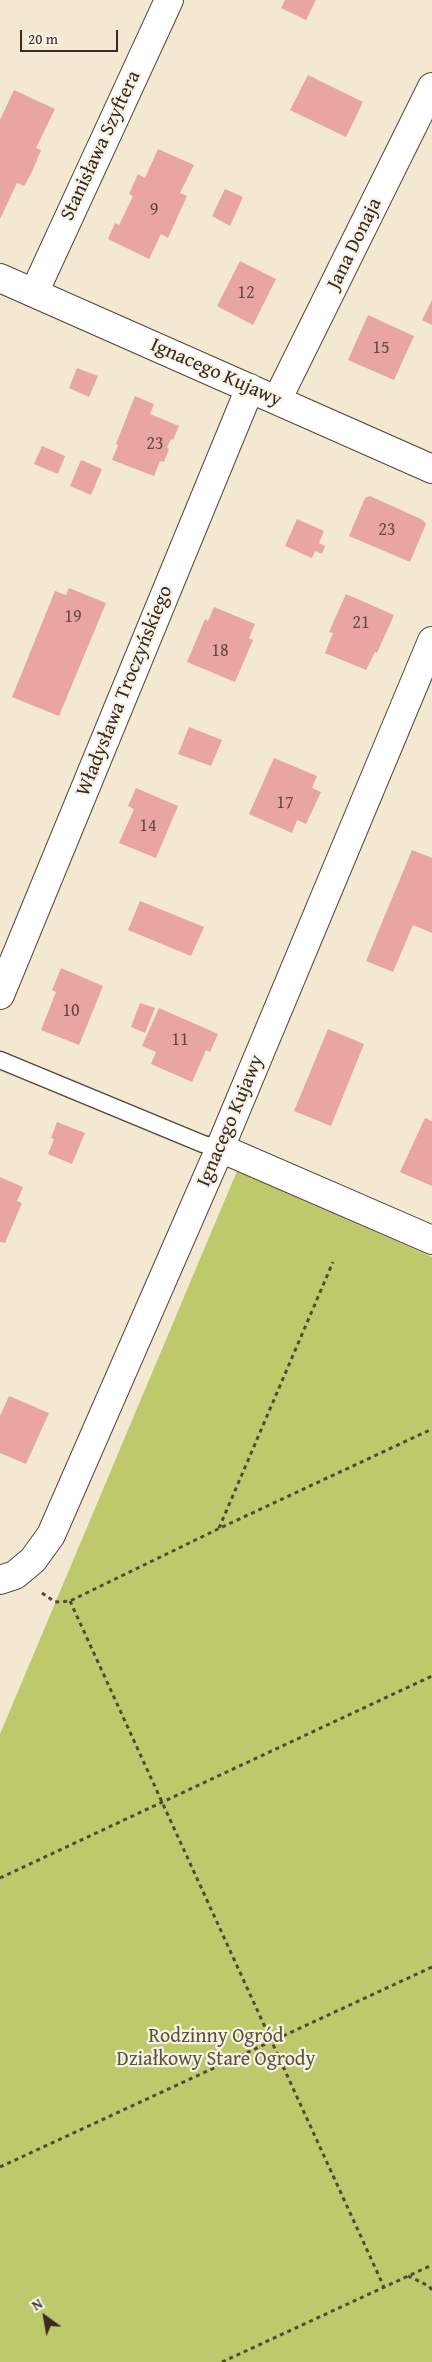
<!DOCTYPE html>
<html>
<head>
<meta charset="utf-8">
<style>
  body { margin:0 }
  #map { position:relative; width:432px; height:2362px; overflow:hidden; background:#f3e9d3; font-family:"Gentium Book Plus",serif }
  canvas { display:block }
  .north { position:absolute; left:20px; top:2292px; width:50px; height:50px; -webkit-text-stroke:4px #f7f3e8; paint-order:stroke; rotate:328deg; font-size:14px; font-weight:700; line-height:20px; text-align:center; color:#3b2a1e }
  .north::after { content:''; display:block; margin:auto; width:18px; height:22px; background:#3b2a1e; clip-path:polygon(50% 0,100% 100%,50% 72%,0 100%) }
  .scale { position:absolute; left:20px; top:30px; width:98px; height:22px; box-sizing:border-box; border:2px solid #3b2a1e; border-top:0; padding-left:6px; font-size:15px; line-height:18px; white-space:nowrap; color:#3b2a1e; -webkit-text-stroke:4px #f7f3e8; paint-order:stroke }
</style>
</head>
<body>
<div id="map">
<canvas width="432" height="2362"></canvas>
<div class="north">N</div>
<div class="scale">20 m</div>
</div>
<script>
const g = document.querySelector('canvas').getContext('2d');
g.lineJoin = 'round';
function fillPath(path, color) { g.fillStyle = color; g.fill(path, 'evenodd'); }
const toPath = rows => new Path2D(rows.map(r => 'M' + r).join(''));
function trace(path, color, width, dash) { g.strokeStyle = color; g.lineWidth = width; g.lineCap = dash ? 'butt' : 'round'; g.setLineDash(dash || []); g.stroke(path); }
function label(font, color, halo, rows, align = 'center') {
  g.font = font + ' "Gentium Book Plus",serif'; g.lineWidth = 4.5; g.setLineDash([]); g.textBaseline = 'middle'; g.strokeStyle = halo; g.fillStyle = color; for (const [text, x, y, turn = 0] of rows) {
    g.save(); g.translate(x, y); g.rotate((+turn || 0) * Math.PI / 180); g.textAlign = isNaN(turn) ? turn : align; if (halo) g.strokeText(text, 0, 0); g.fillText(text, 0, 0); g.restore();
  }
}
fillPath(toPath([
  [237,1171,432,1257,432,2362,0,2362,0,1734]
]), '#bdc96b');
fillPath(toPath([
  [285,0,316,0,306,20,281,8],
  [308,75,363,102,346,137,290,110],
  [14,90,55,109,36,148,41,150,32,172,24,186,17,183,0,219,0,120],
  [158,149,194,165,180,193,187,196,168,238,161,234,149,259,108,239,115,223,119,225,133,196,129,194,138,174,145,178],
  [225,189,243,197,230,226,212,216],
  [240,261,276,279,253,325,217,306],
  [432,300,432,325,422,320],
  [368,315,414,336,394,380,348,360],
  [77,368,98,376,89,397,69,388],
  [135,396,154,404,150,414,179,426,173,440,171,439,167,448,169,449,164,462,160,461,154,476,112,460,118,445,116,444],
  [42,446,65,456,58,474,34,464],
  [81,460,102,469,91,495,70,486],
  [370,496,423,520,426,524,410,562,349,536,365,498],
  [297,519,324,531,319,543,325,546,322,554,315,551,312,558,285,546],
  [69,588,106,603,59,716,12,697,55,591,66,595],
  [346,594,394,615,377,653,375,652,366,670,325,653,333,633,329,632],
  [214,607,255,624,249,638,253,640,235,682,187,662,205,619,208,621],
  [189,727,222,740,211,766,178,754],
  [274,758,317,776,312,788,321,792,306,824,297,820,292,833,249,814],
  [136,788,178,806,156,858,119,843,134,809,128,806],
  [412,850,432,858,432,933,413,925,393,972,366,961],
  [140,901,204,927,191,956,128,930],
  [61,968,103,986,79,1045,41,1030,56,992,52,990],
  [140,1003,155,1008,145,1033,131,1027],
  [159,1008,218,1034,210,1052,206,1050,192,1082,151,1064,156,1052,142,1046],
  [328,1029,364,1044,331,1126,294,1111],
  [425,1118,432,1121,432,1186,400,1172],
  [57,1122,85,1133,72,1164,48,1154,54,1139,51,1138],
  [0,1177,23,1187,17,1201,22,1203,5,1243,0,1242],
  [9,1396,49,1413,26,1464,0,1453,0,1416]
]), '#e9a5a2');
const service = toPath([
  [0,1060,203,1144,220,1148]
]);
const minor = toPath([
  [0,278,432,469],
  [34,293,169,0],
  [277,400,432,87],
  [0,995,250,388],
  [220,1148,432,1240],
  [0,1580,15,1575,33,1560,51,1535,220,1148,432,641]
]);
trace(service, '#574739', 19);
trace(minor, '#574739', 30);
trace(toPath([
  [219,1528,333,1262],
  [42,1593,55,1602,70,1601,218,1529,432,1429],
  [70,1601,384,2287],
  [0,1878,432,1676],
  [0,2167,432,1967],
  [408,2276,429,2286,432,2290],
  [222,2362,432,2265]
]), '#574739', 3, [4, 4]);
trace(service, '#fff', 16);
trace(minor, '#fff', 28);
label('18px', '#66493f', null, [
  ["9",154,210],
  ["12",246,293],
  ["15",381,348],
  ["23",155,444],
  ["23",387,530],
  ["19",73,617],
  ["21",361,623],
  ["18",220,651],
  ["17",285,803],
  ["14",148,826],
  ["10",71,1011],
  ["11",180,1040]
]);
label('20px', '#3b2a1e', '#f7f3e8', [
  ["Stanisława Szyftera",101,146,-65],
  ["Jana Donaja",355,244,-64],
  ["Ignacego Kujawy",216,373,24],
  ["Władysława Troczyńskiego",125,691,-68],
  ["Ignacego Kujawy",231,1121,-67]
]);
label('20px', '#5c5231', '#f7f3e8', [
  ["Rodzinny Ogród",216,2037],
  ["Działkowy Stare Ogrody",216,2060]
]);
</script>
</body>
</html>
